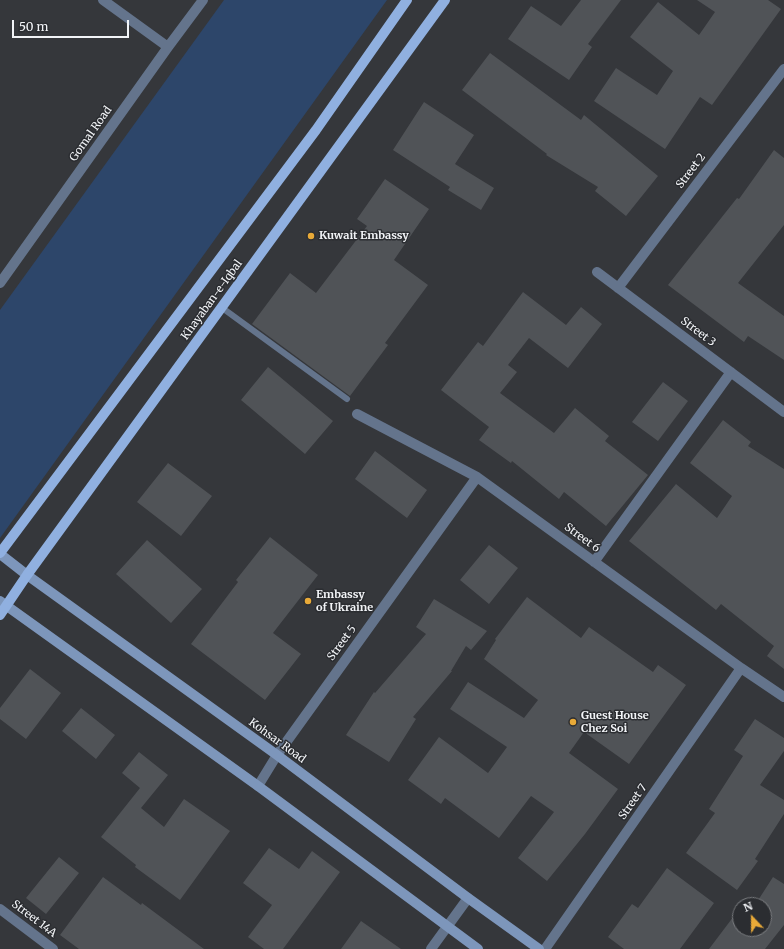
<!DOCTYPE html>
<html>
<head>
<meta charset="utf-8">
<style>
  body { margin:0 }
  #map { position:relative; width:784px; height:949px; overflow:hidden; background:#35373b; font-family:Merriweather,serif }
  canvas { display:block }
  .north { position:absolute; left:732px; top:897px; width:40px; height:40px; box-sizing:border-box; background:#2b2d31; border:1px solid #7b7d80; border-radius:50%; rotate:338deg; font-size:11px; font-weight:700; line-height:16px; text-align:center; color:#f2f4f7 }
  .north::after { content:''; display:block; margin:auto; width:14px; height:18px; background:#e9aa38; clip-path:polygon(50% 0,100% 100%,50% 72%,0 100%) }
  .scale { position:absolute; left:12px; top:20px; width:117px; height:18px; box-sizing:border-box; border:2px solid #f2f4f7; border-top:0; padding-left:5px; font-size:12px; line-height:14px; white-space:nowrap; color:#f2f4f7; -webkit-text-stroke:3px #2b2d31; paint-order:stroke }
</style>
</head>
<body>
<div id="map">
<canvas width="784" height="949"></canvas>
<div class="north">N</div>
<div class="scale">50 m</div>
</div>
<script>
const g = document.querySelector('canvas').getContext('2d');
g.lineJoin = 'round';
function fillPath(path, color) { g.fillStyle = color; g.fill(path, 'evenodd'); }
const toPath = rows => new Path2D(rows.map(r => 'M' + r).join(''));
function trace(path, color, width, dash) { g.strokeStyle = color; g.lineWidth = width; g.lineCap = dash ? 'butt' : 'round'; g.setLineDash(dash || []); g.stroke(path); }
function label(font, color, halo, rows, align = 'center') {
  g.font = font + ' Merriweather,serif'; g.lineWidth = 3; g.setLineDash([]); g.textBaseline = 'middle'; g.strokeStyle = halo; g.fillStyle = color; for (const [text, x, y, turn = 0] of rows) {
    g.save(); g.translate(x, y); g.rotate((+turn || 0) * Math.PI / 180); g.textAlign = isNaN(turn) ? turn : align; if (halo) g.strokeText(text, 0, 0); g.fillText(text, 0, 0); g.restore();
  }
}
fillPath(toPath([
  [224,0,387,0,0,538,0,310]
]), '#2d466a');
fillPath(toPath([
  [581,0,621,0,588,44,592,47,569,80,508,39,531,6,561,26],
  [697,0,768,0,781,9,712,105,700,97,665,149,594,101,616,68,657,95,673,71,630,37,658,2,699,35,715,12],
  [490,53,581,120,584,115,658,176,626,216,595,191,598,187,546,155,547,154,462,90],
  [424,102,474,135,455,164,494,188,481,210,448,190,450,187,393,150],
  [774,150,784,158,784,225,738,283,784,316,784,360,748,336,744,342,668,285,737,198,739,199],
  [385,179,429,209,394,260,428,285,385,343,388,345,350,396,252,324,290,273,316,293,367,226,357,219],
  [523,292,566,325,581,307,602,324,568,368,529,338,508,365,517,372,500,393,554,433,575,408,609,436,605,441,648,475,606,526,564,492,559,499,512,461,511,463,479,440,489,427,441,390,478,342,483,346],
  [268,367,333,421,305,454,241,400],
  [663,382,688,401,658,441,632,422],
  [723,420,751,442,748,446,784,469,784,669,767,656,774,646,721,604,716,610,629,541,676,484,717,518,732,496,690,463],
  [375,451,427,490,407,518,355,479],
  [168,463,212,496,181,536,137,502],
  [270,537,318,575,273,633,301,654,265,700,191,644,238,582,236,580],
  [147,540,202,589,171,623,116,574],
  [489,545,518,568,489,604,460,580],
  [527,597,581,638,589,627,653,672,658,665,686,685,629,764,584,732,569,753,618,789,585,834,547,881,518,858,554,812,531,796,499,838,445,798,441,804,408,780,439,737,488,773,507,747,450,709,468,682,524,718,538,700,484,659,496,640,495,639],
  [434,599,487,631,471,650,466,646,451,671,452,671,413,717,416,719,389,762,346,735,374,692,375,693,426,634,416,627],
  [30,669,61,693,26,739,0,719,0,708],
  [81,708,115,735,96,759,62,731],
  [755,719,784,738,784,751,760,785,784,800,784,814,755,859,758,861,737,890,686,853,715,813,709,809,743,756,734,750],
  [139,752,168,775,141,808,164,827,184,799,230,831,180,900,135,867,136,865,101,837,140,788,122,773],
  [269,848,299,869,312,851,340,872,283,949,264,949,248,937,272,905,243,883],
  [59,857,79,873,46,914,26,898],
  [667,868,714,903,680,949,624,949,608,937,632,904,638,908],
  [103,877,141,905,142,903,204,949,79,949,60,935],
  [773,877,784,884,784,925,765,949,709,949,740,908,740,929,764,929,764,905,755,905],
  [361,921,401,949,341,949]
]), '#505357');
trace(toPath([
  [221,307,347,399]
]), '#64748c', 6);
trace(toPath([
  [103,0,168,47],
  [597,272,784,412],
  [0,283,168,47,203,0],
  [618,288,784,69],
  [357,414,477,477,741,668,784,697],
  [594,562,731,372],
  [258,786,277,755,477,477],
  [0,909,53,949],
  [431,949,468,898],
  [545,949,741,668]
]), '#64748c', 10);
trace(toPath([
  [0,554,27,575,277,755,468,898,539,949],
  [0,601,258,786,478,949]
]), '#7d96bb', 10);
trace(toPath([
  [0,553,316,130,407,0],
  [0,615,27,575,445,0]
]), '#90b0e0', 10);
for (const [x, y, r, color] of [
  [311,236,4,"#e9aa38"],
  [308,601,4,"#e9aa38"],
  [573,722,4,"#e9aa38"]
]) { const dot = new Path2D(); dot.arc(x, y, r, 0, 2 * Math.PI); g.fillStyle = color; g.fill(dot); trace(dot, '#2b2d31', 1.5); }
label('11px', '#f2f4f7', '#2b2d31', [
  ["Gomal Road",91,134,-55],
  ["Street 2",691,171,-53],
  ["Khayaban-e-Iqbal",212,300,-54],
  ["Street 3",698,332,37],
  ["Street 6",582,538,36],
  ["Street 5",342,643,-54],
  ["Kohsar Road",277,741,36],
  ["Street 7",633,802,-55],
  ["Street 14A",34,919,37]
]);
label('bold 11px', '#f2f4f7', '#2b2d31', [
  ["Kuwait Embassy",319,236],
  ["Embassy",316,595],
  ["of Ukraine",316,608],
  ["Guest House",581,716],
  ["Chez Soi",581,729]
], 'left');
</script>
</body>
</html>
